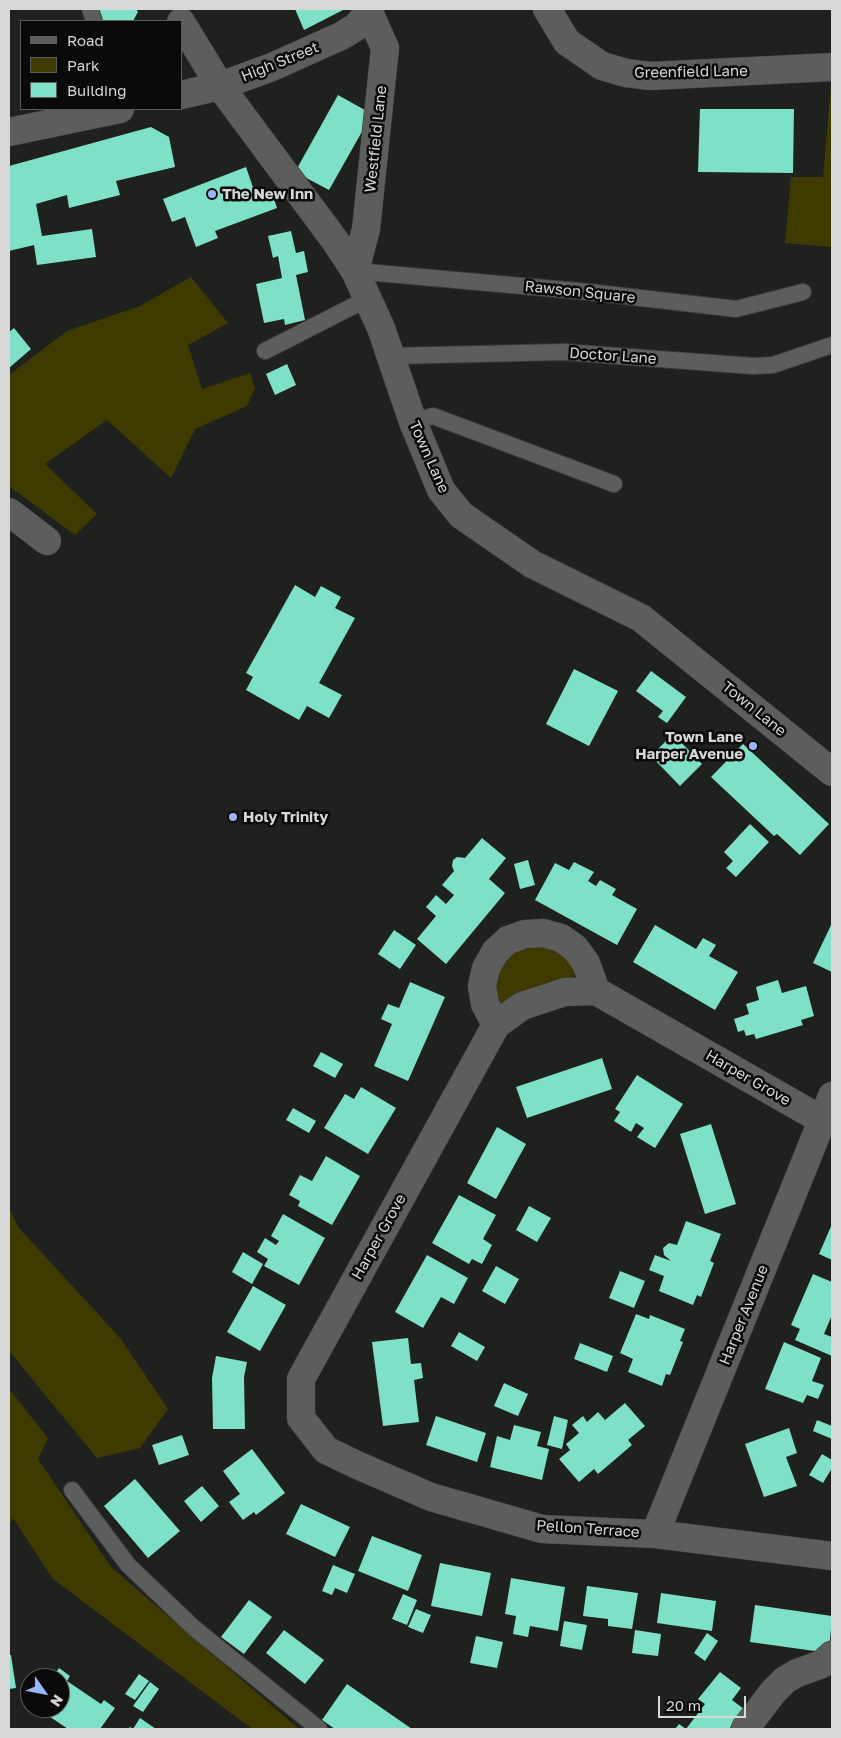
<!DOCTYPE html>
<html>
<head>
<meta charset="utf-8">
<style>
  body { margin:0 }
  #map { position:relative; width:841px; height:1738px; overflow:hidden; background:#1f211f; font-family:"Golos Text",sans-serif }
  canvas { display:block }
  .frame { position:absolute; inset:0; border:10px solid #d6d7d6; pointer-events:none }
  .legend { position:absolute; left:20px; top:20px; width:162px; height:90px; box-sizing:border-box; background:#090a09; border:1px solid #5b5c5b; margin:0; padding:6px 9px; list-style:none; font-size:15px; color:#d6d7d6 }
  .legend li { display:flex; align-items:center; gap:10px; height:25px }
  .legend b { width:25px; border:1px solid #5b5c5b }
  .north { position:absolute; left:20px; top:1668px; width:50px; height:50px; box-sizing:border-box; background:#090a09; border:1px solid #5b5c5b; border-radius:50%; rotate:123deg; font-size:14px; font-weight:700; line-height:20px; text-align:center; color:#d6d7d6 }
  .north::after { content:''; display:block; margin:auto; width:18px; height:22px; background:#9bb5fd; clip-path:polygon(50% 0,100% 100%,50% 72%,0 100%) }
  .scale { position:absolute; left:658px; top:1696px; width:88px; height:22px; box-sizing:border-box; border:2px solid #d6d7d6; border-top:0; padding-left:6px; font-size:15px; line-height:18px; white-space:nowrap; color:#d6d7d6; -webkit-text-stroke:4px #090a09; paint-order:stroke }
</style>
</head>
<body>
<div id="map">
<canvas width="841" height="1738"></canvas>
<div class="frame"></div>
<ul class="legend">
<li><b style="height:6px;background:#5c5e5c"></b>Road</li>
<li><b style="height:14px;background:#3f3b00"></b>Park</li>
<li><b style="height:14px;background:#7de0c7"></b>Building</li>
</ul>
<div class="north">N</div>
<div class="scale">20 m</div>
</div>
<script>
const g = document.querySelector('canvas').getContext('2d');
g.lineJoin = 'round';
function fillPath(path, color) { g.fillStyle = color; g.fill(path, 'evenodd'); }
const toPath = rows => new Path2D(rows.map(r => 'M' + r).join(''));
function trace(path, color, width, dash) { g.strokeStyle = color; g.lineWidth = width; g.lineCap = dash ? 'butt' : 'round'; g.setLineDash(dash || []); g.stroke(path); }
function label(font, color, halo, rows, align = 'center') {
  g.font = font + ' "Golos Text",sans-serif'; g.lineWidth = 5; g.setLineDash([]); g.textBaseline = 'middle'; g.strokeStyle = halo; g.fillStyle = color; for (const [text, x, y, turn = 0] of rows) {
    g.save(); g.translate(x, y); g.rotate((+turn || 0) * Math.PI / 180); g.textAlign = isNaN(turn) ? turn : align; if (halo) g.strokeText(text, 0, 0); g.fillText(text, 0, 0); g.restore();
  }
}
fillPath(toPath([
  [832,73,832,247,785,243,791,177,823,177],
  [191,277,228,323,188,345,202,389,250,373,255,388,247,406,195,429,171,478,107,420,45,464,97,514,75,535,9,486,9,375,67,331,140,306],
  [558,946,576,973,571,979,504,1004,497,1001,494,996,497,968,516,947],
  [9,1208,19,1228,121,1339,168,1409,140,1448,97,1458,9,1351],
  [9,1389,48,1438,38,1459,111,1567,299,1729,252,1729,53,1579,13,1518,9,1525]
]), '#3f3b00');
fillPath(toPath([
  [95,9,136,9,138,12,133,21,100,21],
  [295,9,345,9,304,30],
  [338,95,372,114,329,190,295,172],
  [700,109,794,109,793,173,698,172],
  [151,127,169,137,175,167,116,181,120,195,69,208,67,195,36,204,42,236,92,229,96,257,37,265,34,245,9,251,9,166],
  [246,167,256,196,271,190,277,208,215,231,218,238,196,247,185,217,172,222,163,199],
  [291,231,296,253,304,251,308,272,296,275,305,320,285,325,284,319,264,323,256,284,282,278,278,256,273,258,268,236],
  [14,328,31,349,9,368,9,332],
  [287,364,296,385,275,395,266,374],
  [295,585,315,597,321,586,341,597,335,608,355,618,319,683,342,695,329,718,307,706,299,720,246,690,253,677,246,673],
  [574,669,618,691,589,746,546,724],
  [651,671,686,697,667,723,658,717,663,711,636,691],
  [673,734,702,764,680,786,651,756],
  [743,744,829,824,800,855,777,834,774,836,711,777],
  [750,824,769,842,736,877,726,868,733,861,724,852],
  [482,838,506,858,489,879,505,893,446,964,417,939,436,916,426,907,436,895,446,904,454,895,442,885,454,871,452,866,453,860,457,857,465,858],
  [528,860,535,885,520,889,514,864],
  [574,862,594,872,588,881,596,886,600,880,616,889,612,895,637,909,617,945,535,900,555,863,569,870],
  [832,923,832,972,813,963],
  [655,925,696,949,703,938,716,945,709,956,738,972,715,1010,633,962],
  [394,930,416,945,400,969,378,954],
  [778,980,782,993,806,986,814,1016,801,1020,803,1025,756,1039,754,1034,746,1036,744,1030,738,1032,734,1019,749,1014,746,1004,759,1000,756,987],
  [410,982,445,997,408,1081,374,1066,392,1024,381,1019,388,1004,399,1008],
  [321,1052,343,1064,335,1078,313,1066],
  [602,1058,612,1089,527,1118,516,1087],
  [637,1075,683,1104,655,1148,637,1137,644,1128,636,1123,631,1132,614,1121,620,1112,615,1109],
  [361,1087,396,1108,368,1154,324,1128,345,1094,354,1099],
  [293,1108,316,1121,309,1133,286,1120],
  [711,1124,736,1204,705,1214,680,1134],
  [497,1127,526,1144,496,1199,467,1183],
  [326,1156,360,1176,332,1225,298,1206,300,1201,289,1195,300,1175,312,1181],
  [459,1195,496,1215,483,1239,492,1245,482,1264,472,1259,469,1264,432,1243],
  [529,1206,551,1218,537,1242,516,1230],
  [283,1214,325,1238,299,1285,264,1266,268,1259,257,1252,265,1238,276,1245,279,1241,271,1236],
  [686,1221,721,1234,710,1261,714,1263,701,1297,697,1295,693,1305,659,1291,664,1276,649,1270,655,1255,671,1261,664,1255,663,1248,669,1243,677,1245],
  [832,1224,832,1260,819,1254],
  [243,1252,263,1264,252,1284,232,1272],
  [427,1255,468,1278,454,1304,441,1297,423,1328,395,1312],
  [496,1266,519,1279,505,1304,482,1291],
  [620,1271,645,1281,634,1308,609,1298],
  [813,1274,832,1282,832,1315,824,1334,832,1337,832,1356,795,1340,800,1329,791,1325],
  [253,1286,286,1305,260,1351,227,1332],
  [636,1314,649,1319,650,1315,685,1329,680,1341,683,1342,670,1375,666,1374,662,1386,628,1372,633,1359,620,1353],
  [459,1332,485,1347,477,1361,451,1346],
  [408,1338,411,1364,421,1363,423,1378,414,1380,419,1422,383,1426,372,1342],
  [784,1342,821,1358,812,1381,824,1385,818,1399,807,1395,803,1403,765,1389],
  [580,1343,613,1356,607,1372,574,1359],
  [216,1356,247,1362,244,1377,245,1429,213,1429,212,1378],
  [504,1383,528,1394,518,1416,494,1406],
  [625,1403,645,1426,628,1440,632,1445,598,1474,594,1469,579,1482,559,1459,570,1450,566,1444,579,1433,572,1425,583,1416,587,1422,598,1412,605,1420],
  [436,1416,486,1433,477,1462,426,1445],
  [554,1416,568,1420,562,1449,547,1445],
  [817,1420,832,1426,832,1439,813,1431],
  [514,1425,541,1432,537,1446,549,1449,542,1480,490,1467,497,1436,510,1440],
  [789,1428,797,1453,786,1457,797,1486,764,1497,745,1444],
  [182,1435,189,1455,159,1465,152,1445],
  [252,1449,285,1493,256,1515,254,1512,243,1520,229,1502,240,1494,223,1471],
  [822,1454,832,1460,832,1468,823,1483,809,1475],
  [135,1479,180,1531,148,1558,104,1506],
  [202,1486,219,1506,201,1522,184,1501],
  [301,1504,350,1527,335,1557,286,1534],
  [372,1536,422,1555,408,1591,358,1571],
  [440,1563,491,1573,482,1616,431,1606],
  [333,1565,355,1574,347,1593,335,1588,332,1595,322,1591],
  [511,1578,565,1587,558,1631,530,1626,528,1637,513,1634,516,1616,505,1614],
  [587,1586,638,1593,632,1629,608,1626,608,1619,583,1616],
  [661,1593,716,1601,712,1631,657,1623],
  [403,1594,417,1600,407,1625,392,1619],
  [249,1600,272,1617,244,1654,221,1637],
  [755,1605,832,1616,829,1653,750,1642],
  [416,1609,431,1615,423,1633,408,1627],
  [564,1621,587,1625,582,1650,560,1646],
  [284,1630,324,1660,305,1684,266,1653],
  [635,1630,661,1634,658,1656,632,1653],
  [707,1633,718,1641,705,1661,694,1653],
  [476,1636,503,1642,497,1668,470,1663],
  [9,1655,11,1655,16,1688,9,1689],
  [59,1668,70,1676,67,1681,101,1704,104,1700,115,1708,100,1729,68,1729,37,1708,60,1708,60,1678,52,1678],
  [720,1672,741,1688,732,1700,744,1709,729,1729,675,1729,679,1724,686,1729,699,1712,705,1704,698,1699],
  [139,1674,149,1681,135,1700,125,1694],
  [150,1682,159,1689,143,1712,133,1706],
  [347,1684,412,1729,335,1729,322,1720],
  [140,1718,156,1729,128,1729,130,1727,133,1729]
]), '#7de0c7');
const lane = toPath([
  [90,9,94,21],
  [355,271,589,292,736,309,803,292],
  [265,351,367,299],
  [391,356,564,352,753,366,773,365,832,345],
  [413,422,433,416,614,484],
  [72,1490,128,1565,194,1628,319,1729]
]);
const street = toPath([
  [547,9,567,42,602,66,626,73,651,76,832,67],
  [9,512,47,541],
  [496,1025,485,1004,482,986,486,968,495,952,508,940,525,934,543,933,561,938,575,948,586,963,596,991],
  [822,1120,596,991,565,992,522,1006,496,1025,301,1379,301,1418,326,1450,357,1465,431,1497,542,1529,655,1534,832,1556],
  [655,1534,832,1096],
  [745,1729,773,1692,785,1680,797,1673,822,1664,832,1655]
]);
const secondary = toPath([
  [181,22,220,86,336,242,355,271,381,328,413,422,441,490,461,515,532,564,641,618,832,772],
  [181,95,220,86,272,67,341,36,356,27,369,12],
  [9,132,120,109],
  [355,271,366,229,385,48,369,12,370,9]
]);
trace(lane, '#3a3b3a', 18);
trace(street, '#3a3b3a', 29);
trace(secondary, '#3a3b3a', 29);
trace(lane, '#5c5e5c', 16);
trace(street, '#5c5e5c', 28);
trace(secondary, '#5c5e5c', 28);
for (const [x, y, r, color] of [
  [212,194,5,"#9bb5fd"],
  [753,746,5,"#9bb5fd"],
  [233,817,5,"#9bb5fd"]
]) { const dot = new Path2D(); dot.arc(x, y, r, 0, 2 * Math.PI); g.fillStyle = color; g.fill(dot); trace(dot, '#090a09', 2); }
label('15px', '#d6d7d6', '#090a09', [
  ["High Street",280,62,-22],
  ["Greenfield Lane",691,72,-1],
  ["Westfield Lane",376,139,-84],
  ["Rawson Square",580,292,6],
  ["Doctor Lane",613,356,4],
  ["Town Lane",429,457,66],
  ["Town Lane",754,709,39],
  ["Harper Grove",748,1078,30],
  ["Harper Grove",379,1237,-61],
  ["Harper Avenue",744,1315,-68],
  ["Pellon Terrace",588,1529,4]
]);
label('bold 15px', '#d6d7d6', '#090a09', [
  ["The New Inn",222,194],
  ["Town Lane",743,737,"right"],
  ["Harper Avenue",743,754,"right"],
  ["Holy Trinity",243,817]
], 'left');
</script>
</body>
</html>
